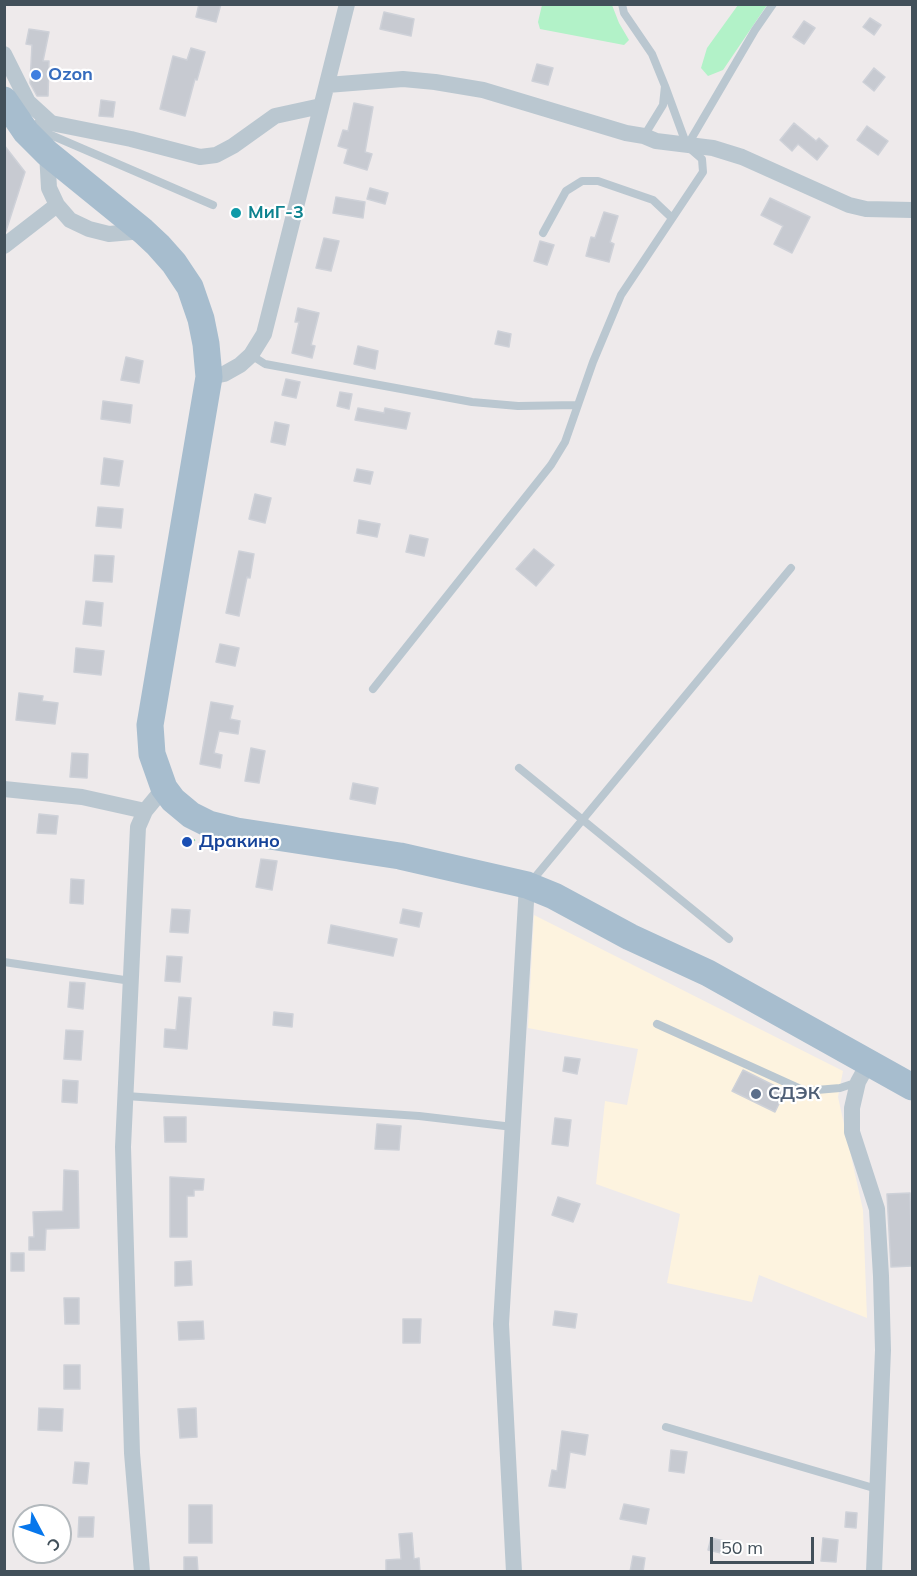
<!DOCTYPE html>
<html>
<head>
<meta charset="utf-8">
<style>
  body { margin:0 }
  #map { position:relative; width:917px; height:1576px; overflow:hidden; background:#eeeaeb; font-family:Mulish,sans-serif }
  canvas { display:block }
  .frame { position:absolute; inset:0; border:6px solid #42505a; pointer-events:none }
  .north { position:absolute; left:12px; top:1504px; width:60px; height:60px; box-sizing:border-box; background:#fff; border:2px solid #b3b9bd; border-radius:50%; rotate:131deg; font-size:16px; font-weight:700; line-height:24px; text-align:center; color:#42505a }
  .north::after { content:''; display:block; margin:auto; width:21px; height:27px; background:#0777ec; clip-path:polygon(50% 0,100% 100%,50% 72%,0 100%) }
  .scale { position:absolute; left:710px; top:1537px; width:104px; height:27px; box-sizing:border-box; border:3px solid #42505a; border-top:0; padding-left:8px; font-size:18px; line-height:21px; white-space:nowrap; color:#42505a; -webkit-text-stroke:4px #fff; paint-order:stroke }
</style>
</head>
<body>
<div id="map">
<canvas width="917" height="1576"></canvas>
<div class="frame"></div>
<div class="north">С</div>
<div class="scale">50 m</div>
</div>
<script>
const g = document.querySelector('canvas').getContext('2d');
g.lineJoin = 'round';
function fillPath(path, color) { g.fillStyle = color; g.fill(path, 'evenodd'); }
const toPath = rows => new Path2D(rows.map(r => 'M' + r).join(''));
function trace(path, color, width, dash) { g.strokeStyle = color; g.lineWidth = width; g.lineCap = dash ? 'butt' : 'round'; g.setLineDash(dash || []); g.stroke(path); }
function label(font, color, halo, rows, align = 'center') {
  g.font = font + ' Mulish,sans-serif'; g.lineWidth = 4.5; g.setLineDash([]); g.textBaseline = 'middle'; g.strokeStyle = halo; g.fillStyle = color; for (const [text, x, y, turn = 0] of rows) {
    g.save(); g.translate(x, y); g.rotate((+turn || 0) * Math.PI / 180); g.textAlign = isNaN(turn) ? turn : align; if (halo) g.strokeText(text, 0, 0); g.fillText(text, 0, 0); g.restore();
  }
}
fillPath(toPath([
  [534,915,843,1071,838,1097,863,1210,867,1318,759,1275,752,1302,667,1283,680,1214,596,1184,605,1101,627,1105,638,1049,528,1028]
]), '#fdf3df');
fillPath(toPath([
  [542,5,612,5,619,23,629,40,624,45,540,29,538,22],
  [738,5,767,5,723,70,708,76,701,68,707,48]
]), '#b2f2c8');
const building = toPath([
  [199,4,221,4,216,22,196,17,199,4],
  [384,12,414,19,411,36,380,29,384,12],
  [870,18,881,25,874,35,863,27,870,18],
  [804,21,815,28,804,44,793,37,804,21],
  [29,29,49,32,43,61,49,61,48,96,37,96,30,83,32,45,26,44,29,29],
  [191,48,205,52,197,80,195,79,185,116,160,109,173,56,187,60,191,48],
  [537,64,553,68,548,85,532,81,537,64],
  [874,68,885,77,874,91,863,82,874,68],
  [101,100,115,102,113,117,99,116,101,100],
  [354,103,373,107,365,152,372,154,367,170,344,163,348,149,338,146,343,130,348,131,354,103],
  [794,123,816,141,819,138,828,146,817,160,798,144,792,151,780,140,794,123],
  [867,126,888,141,878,155,857,140,867,126],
  [4,145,25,172,6,231,4,231,4,145],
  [370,188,388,193,385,204,367,199,370,188],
  [336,197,365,202,363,218,333,213,336,197],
  [770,198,810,217,792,253,774,244,783,226,761,215,770,198],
  [604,212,618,216,610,242,614,244,609,262,586,256,591,237,595,238,604,212],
  [324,238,339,241,331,271,316,268,324,238],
  [540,241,554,245,547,265,534,261,540,241],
  [298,308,319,313,311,345,315,346,312,358,292,353,299,322,295,322,298,308],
  [498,331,511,334,509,347,495,344,498,331],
  [358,346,378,351,375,369,354,364,358,346],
  [126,357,143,361,139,383,121,380,126,357],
  [286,379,300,382,296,398,282,395,286,379],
  [340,392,352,394,349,409,337,406,340,392],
  [103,401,132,405,130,423,101,419,103,401],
  [358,408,384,413,385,408,410,413,406,429,355,420,358,408],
  [275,422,289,425,285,445,271,442,275,422],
  [104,458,123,461,119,486,101,484,104,458],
  [357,469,373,472,370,484,354,481,357,469],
  [255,494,271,498,265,523,249,519,255,494],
  [98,507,123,509,121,528,96,526,98,507],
  [359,520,380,524,377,537,357,533,359,520],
  [410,535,428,539,424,556,406,552,410,535],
  [534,549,554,565,536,586,516,569,534,549],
  [239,551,254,554,250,578,247,577,239,616,226,613,239,551],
  [95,555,114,556,112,582,93,581,95,555],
  [86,601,103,603,101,626,83,624,86,601],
  [220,644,239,648,235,666,216,662,220,644],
  [76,648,104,651,101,675,74,672,76,648],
  [19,693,43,696,42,701,58,703,55,724,16,720,19,693],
  [211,702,233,706,230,719,240,721,238,734,219,731,214,753,222,755,220,768,200,764,211,702],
  [251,748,265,751,259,783,245,781,251,748],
  [72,753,88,754,87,778,70,777,72,753],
  [353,783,378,788,375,804,350,799,353,783],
  [39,814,58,816,56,834,37,833,39,814],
  [261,859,277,861,272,890,256,887,261,859],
  [71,879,84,880,83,904,70,903,71,879],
  [172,909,190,910,188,933,170,932,172,909],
  [403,909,422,913,419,927,400,923,403,909],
  [331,925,397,939,393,956,328,943,331,925],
  [167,956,182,957,180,982,165,981,167,956],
  [70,982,85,983,83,1009,68,1007,70,982],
  [179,997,191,998,187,1049,164,1047,165,1029,176,1030,179,997],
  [274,1012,293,1014,292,1027,273,1025,274,1012],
  [66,1030,83,1031,81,1060,64,1059,66,1030],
  [565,1057,580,1059,577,1074,563,1071,565,1057],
  [743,1070,785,1091,775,1112,732,1091,743,1070],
  [63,1080,78,1081,77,1103,62,1102,63,1080],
  [164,1117,186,1117,186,1142,165,1142,164,1117],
  [555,1118,571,1120,568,1146,552,1144,555,1118],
  [377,1124,401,1126,399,1150,375,1149,377,1124],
  [64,1170,78,1171,79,1228,46,1229,45,1250,29,1250,29,1237,34,1237,33,1212,63,1211,64,1170],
  [170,1177,204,1179,203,1190,194,1190,194,1196,187,1196,187,1237,170,1237,170,1177],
  [910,1193,912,1266,891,1267,887,1194,910,1193],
  [558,1197,580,1204,573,1222,552,1215,558,1197],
  [11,1253,24,1253,24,1271,11,1271,11,1253],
  [191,1261,192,1285,175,1286,175,1262,191,1261],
  [64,1298,79,1298,79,1324,65,1324,64,1298],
  [555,1311,577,1314,575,1328,553,1325,555,1311],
  [403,1319,421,1319,420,1343,403,1343,403,1319],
  [203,1321,204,1339,179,1340,178,1322,203,1321],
  [64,1365,80,1365,80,1389,64,1389,64,1365],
  [39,1408,63,1409,62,1431,38,1430,39,1408],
  [196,1408,197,1437,180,1438,178,1409,196,1408],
  [562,1431,588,1435,585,1455,570,1452,565,1488,549,1486,552,1470,557,1471,562,1431],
  [671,1450,687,1452,684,1473,669,1471,671,1450],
  [75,1462,89,1463,87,1484,73,1483,75,1462],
  [624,1504,649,1509,646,1524,620,1519,624,1504],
  [189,1505,212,1505,212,1543,189,1543,189,1505],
  [846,1512,857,1513,856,1528,845,1527,846,1512],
  [79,1517,94,1517,93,1537,78,1537,79,1517],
  [412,1533,414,1559,419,1558,420,1572,386,1572,386,1560,401,1559,399,1534,412,1533],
  [711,1538,724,1541,721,1553,708,1550,711,1538],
  [823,1538,838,1540,836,1562,821,1561,823,1538],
  [633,1556,645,1558,643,1572,630,1572,633,1556],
  [184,1557,197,1557,198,1572,184,1572,184,1557]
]);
fillPath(building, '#c7cad1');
trace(building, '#ced1d8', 1.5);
trace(toPath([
  [187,842,195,840]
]), '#67d398', 2, [4.5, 3]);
trace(toPath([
  [622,4,624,13,652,54,665,86,663,105,644,136],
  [37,129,213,205],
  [687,146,755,30,773,4],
  [543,233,566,191,582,181,598,181,653,200,672,218],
  [251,355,265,364,472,402,518,406,577,405],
  [373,689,551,465,565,442,593,362,621,295,703,172,702,159,687,146,665,86],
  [519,768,729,939],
  [531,882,791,568],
  [4,962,131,981],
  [657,1024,805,1091,840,1088,858,1082],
  [126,1096,419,1116,513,1127],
  [666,1427,877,1489]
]), '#bac7d0', 8);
trace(toPath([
  [4,54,28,102,51,123,41,125],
  [327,85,403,79,435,82,483,90,626,133,644,136,656,141,713,148,742,157,849,205,866,209,912,210],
  [51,123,131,139,200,157,216,155,233,146,275,116,321,106],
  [47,153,49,188,57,205,70,220,89,229,109,234,143,231],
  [4,246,57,205],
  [209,377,224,374,240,365,251,355,264,334,347,4],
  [4,789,82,797,145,811],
  [869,1062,858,1082,852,1108,852,1132,877,1209,881,1276,883,1350,874,1572],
  [142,1572,132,1453,123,1147,138,827,145,811,164,788],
  [514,1572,501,1324,527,885]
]), '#bac7d0', 16);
trace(toPath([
  [4,100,26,132,47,153,143,231,158,245,174,263,190,287,201,319,206,344,209,377,150,725,152,754,164,788,173,800,191,815,209,824,237,831,400,856,527,885,554,896,630,937,708,973,912,1087]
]), '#a7bdce', 27);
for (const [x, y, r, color] of [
  [36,75,6,"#3f7fe0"],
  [236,213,6,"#0f9aa8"],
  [187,842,6,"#1a4fb4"],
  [756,1094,6,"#5c6f8a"]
]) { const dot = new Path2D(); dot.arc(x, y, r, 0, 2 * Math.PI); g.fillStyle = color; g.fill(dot); trace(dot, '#fff', 2); }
label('bold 18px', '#366cbe', '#fff', [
  ["Ozon",48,75]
], 'left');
label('bold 18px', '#0d838f', '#fff', [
  ["МиГ-3",248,213]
], 'left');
label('bold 18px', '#164399', '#fff', [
  ["Дракино",199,842]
], 'left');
label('bold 18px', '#4e5e75', '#fff', [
  ["СДЭК",768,1094]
], 'left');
</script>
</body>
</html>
